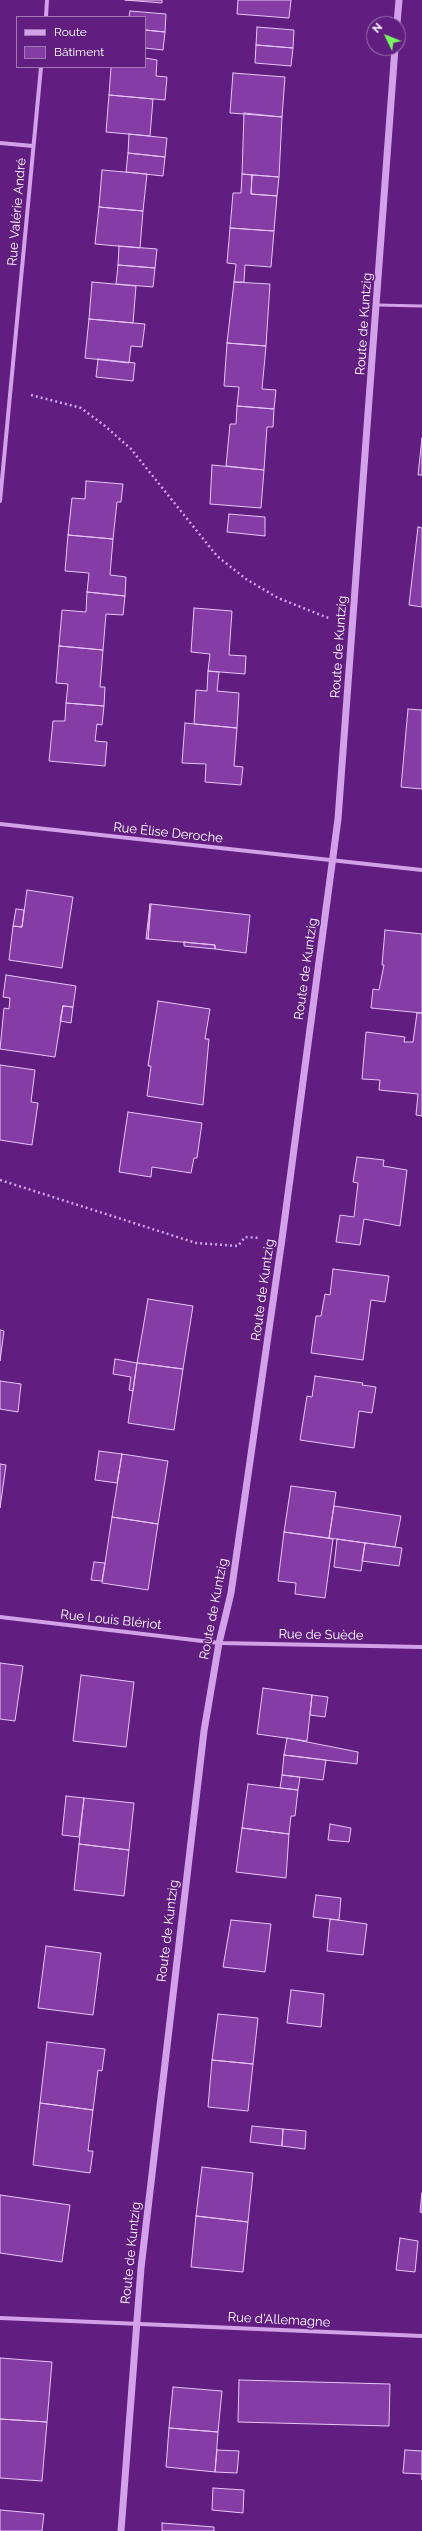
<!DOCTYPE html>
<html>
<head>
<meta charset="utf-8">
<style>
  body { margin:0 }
  #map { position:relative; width:422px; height:2531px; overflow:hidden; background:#611d7f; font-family:Raleway,sans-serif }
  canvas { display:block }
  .legend { position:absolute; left:16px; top:16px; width:130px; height:52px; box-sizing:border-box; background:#611d7f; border:1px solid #a077b2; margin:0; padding:5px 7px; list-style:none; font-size:12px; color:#fff }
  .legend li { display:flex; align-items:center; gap:8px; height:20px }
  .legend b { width:20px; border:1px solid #a077b2 }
  .north { position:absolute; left:366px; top:16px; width:40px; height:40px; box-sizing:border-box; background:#611d7f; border:1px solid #a077b2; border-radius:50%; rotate:313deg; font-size:11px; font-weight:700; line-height:16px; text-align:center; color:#fff }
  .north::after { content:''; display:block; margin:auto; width:14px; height:18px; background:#78f85f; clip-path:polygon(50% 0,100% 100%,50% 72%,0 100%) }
</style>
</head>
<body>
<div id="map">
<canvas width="422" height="2531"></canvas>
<ul class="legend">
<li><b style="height:5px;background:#d2a1e9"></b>Route</li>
<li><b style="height:11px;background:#853da5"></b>Bâtiment</li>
</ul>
<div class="north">N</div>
</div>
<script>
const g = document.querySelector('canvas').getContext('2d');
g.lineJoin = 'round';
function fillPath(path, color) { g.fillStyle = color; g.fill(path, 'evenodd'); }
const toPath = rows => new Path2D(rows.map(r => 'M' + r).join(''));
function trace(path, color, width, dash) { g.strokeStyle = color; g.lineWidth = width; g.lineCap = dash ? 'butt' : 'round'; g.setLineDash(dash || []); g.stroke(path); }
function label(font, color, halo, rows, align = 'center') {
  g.font = font + ' Raleway,sans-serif'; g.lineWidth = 3; g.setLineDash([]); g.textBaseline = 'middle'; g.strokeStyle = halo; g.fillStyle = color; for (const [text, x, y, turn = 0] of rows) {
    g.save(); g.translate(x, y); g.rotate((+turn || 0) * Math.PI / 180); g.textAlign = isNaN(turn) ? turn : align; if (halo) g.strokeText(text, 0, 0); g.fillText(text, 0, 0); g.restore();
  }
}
const building = toPath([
  [125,0,162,0,162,3,125,0],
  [238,0,291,0,289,18,237,14,238,0],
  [130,11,166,14,165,32,145,30,145,17,129,17,130,11],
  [257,27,294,30,293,48,256,45,257,27],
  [145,30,165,32,163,50,145,48,145,30],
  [256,45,293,48,291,66,255,63,256,45],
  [145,58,157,60,156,76,167,77,165,100,109,95,111,67,145,67,145,58],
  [233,73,285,77,282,117,230,113,233,73],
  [109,95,153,99,150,136,106,132,109,95],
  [244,113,282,117,279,177,242,174,244,113],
  [129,134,167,138,165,157,128,153,129,134],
  [128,153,165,157,163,176,126,172,128,153],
  [102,170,147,174,143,211,99,207,102,170],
  [242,174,252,175,251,194,277,196,274,231,230,228,233,193,241,193,242,174],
  [252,175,279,177,277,196,251,194,252,175],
  [99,207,143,211,140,248,95,244,99,207],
  [230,228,274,231,271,267,245,265,244,282,234,282,236,264,227,263,230,228],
  [119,246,157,249,155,268,118,265,119,246],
  [118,265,155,268,153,287,116,284,118,265],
  [92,282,136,286,133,323,89,319,92,282],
  [234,282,270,284,266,346,227,343,234,282],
  [89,319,145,324,142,347,131,346,129,363,85,358,89,319],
  [227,343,266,346,262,389,276,390,274,409,237,406,239,387,224,386,227,343],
  [98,359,135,363,133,381,96,377,98,359],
  [237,406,274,409,273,427,267,427,264,470,226,466,230,424,236,424,237,406],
  [422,438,422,475,418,475,422,438],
  [212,465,264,470,261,508,210,504,212,465],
  [86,481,123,484,121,502,117,502,113,539,68,535,72,498,85,499,86,481],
  [229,514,265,517,265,536,227,532,229,514],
  [418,527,422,528,422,607,409,605,418,527],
  [68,535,113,539,110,575,126,577,125,596,87,592,89,573,65,571,68,535],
  [87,592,125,596,123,615,106,614,103,650,59,646,62,610,86,612,87,592],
  [194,608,232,611,229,655,246,656,245,674,208,671,210,654,191,652,194,608],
  [59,646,103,650,100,687,105,687,104,706,66,703,68,684,56,683,59,646],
  [208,671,219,672,217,691,239,693,237,728,194,724,196,690,207,691,208,671],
  [66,703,104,706,102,725,97,724,95,741,107,742,105,766,49,761,53,721,65,721,66,703],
  [408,709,422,710,422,789,401,787,408,709],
  [185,723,237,728,234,766,243,767,241,785,205,782,206,764,182,763,185,723],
  [27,890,73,897,62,968,9,960,13,926,22,927,27,890],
  [150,904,148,939,146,939,150,904],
  [151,904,250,915,246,953,215,949,215,945,148,939,151,904],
  [16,909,24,910,22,927,13,926,16,909],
  [385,930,422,934,422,1013,371,1008,373,989,379,990,384,965,382,965,385,930],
  [184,942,215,945,215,949,184,946,184,942],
  [6,975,76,986,73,1007,63,1006,55,1057,0,1049,4,1008,9,1009,10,998,3,997,6,975],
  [158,1001,210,1009,205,1039,209,1039,203,1105,147,1096,151,1066,148,1066,158,1001],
  [63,1006,73,1007,71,1023,60,1021,63,1006],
  [417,1013,422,1013,422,1116,416,1115,418,1094,379,1090,380,1080,362,1079,366,1032,405,1037,404,1042,413,1042,417,1013],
  [0,1065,35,1070,31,1102,38,1103,32,1145,0,1140,0,1065],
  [128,1112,202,1123,197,1158,194,1158,191,1173,152,1167,151,1177,119,1172,128,1112],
  [357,1157,384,1160,383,1166,407,1170,400,1226,364,1219,360,1245,336,1242,340,1215,354,1217,358,1183,353,1182,357,1157],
  [333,1269,389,1276,385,1302,371,1300,363,1360,311,1353,316,1316,321,1316,325,1294,330,1295,333,1269],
  [148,1299,193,1306,183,1369,137,1363,148,1299],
  [0,1330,4,1331,0,1361,0,1330],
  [115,1359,137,1363,133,1391,129,1390,131,1377,113,1374,115,1359],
  [137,1363,183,1369,174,1430,128,1423,137,1363],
  [315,1376,363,1383,362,1385,376,1387,372,1413,359,1411,354,1448,300,1440,307,1396,312,1397,315,1376],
  [0,1381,21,1384,18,1412,0,1409,0,1381],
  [99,1451,122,1454,117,1483,95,1480,99,1451],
  [122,1454,168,1461,158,1524,112,1517,122,1454],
  [0,1464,6,1465,0,1508,0,1464],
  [291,1486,336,1492,329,1538,284,1532,291,1486],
  [334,1506,401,1516,395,1547,329,1538,334,1506],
  [112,1517,158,1524,148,1590,102,1583,112,1517],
  [284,1532,333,1539,325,1598,295,1594,296,1583,278,1581,284,1532],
  [337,1539,365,1543,361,1571,334,1567,337,1539],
  [365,1543,402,1548,399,1566,362,1561,365,1543],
  [94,1562,105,1563,102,1581,91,1580,94,1562],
  [0,1663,23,1666,15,1721,0,1719,0,1663],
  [81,1675,134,1682,126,1747,73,1741,81,1675],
  [263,1688,312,1695,307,1741,257,1734,263,1688],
  [312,1695,328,1697,325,1717,310,1715,312,1695],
  [287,1738,358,1752,357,1764,284,1755,287,1738],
  [284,1755,326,1760,323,1780,282,1775,284,1755],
  [282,1775,300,1777,298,1790,280,1788,282,1775],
  [248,1784,298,1790,295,1816,291,1816,289,1834,242,1828,248,1784],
  [66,1796,84,1798,79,1837,62,1835,66,1796],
  [84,1798,134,1803,129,1850,79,1844,84,1798],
  [330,1824,351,1828,349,1842,328,1840,330,1824],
  [242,1828,289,1834,286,1878,236,1872,242,1828],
  [79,1844,129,1850,124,1896,74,1890,79,1844],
  [316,1895,341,1898,339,1920,313,1917,316,1895],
  [330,1919,367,1924,363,1955,327,1951,330,1919],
  [231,1920,271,1924,265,1972,223,1967,231,1920],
  [46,1946,101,1953,93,2015,38,2008,46,1946],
  [291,1990,324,1994,321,2027,287,2023,291,1990],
  [218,2014,258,2018,253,2064,212,2060,218,2014],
  [47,2042,105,2049,102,2071,98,2070,93,2110,40,2103,47,2042],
  [212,2060,253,2064,248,2111,208,2107,212,2060],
  [40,2103,93,2110,88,2151,93,2151,90,2173,33,2165,40,2103],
  [252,2126,283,2129,282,2146,250,2142,252,2126],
  [283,2129,306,2131,305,2149,282,2146,283,2129],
  [202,2167,253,2173,248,2222,196,2216,202,2167],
  [422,2193,422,2213,420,2212,422,2193],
  [0,2195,70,2205,62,2262,0,2253,0,2195],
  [196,2216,248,2222,243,2272,191,2267,196,2216],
  [400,2238,418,2241,415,2272,396,2270,400,2238],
  [0,2358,52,2362,47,2422,0,2419,0,2358],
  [239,2380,390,2384,389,2426,238,2422,239,2380],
  [173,2387,222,2391,218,2432,169,2428,173,2387],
  [0,2419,47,2422,42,2481,0,2478,0,2419],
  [169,2428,218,2432,215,2472,166,2467,169,2428],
  [217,2450,239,2451,237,2473,215,2472,217,2450],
  [405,2450,422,2451,422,2480,422,2474,403,2473,405,2450],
  [213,2488,244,2490,243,2513,212,2510,213,2488],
  [0,2510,44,2514,42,2531,0,2531,0,2510],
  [162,2523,214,2527,214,2531,162,2531,162,2523]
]);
fillPath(building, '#853da5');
trace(building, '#e7c5f7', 1);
trace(toPath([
  [31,395,81,408,105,426,131,449,217,556,246,579,278,598,331,619],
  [0,1180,196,1243,238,1246,245,1237,260,1238]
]), '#d2a1e9', 2.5, [2, 3]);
trace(toPath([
  [378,305,422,306]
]), '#d2a1e9', 3);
trace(toPath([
  [46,17,47,0],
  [0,143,33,146],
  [0,501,41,67],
  [0,824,422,870],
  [0,1617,219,1643,422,1647],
  [0,2318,422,2336]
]), '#d2a1e9', 4);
trace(toPath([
  [397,24,399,0],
  [121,2531,141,2268,204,1731,219,1643,231,1593,282,1239,338,819,395,48]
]), '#d2a1e9', 7);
label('13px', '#fff', '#611d7f', [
  ["Rue Valérie André",17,212,-85],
  ["Route de Kuntzig",364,324,-86],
  ["Route de Kuntzig",339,647,-86],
  ["Rue Élise Deroche",168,833,6],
  ["Route de Kuntzig",306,969,-82],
  ["Route de Kuntzig",263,1290,-82],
  ["Route de Kuntzig",214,1609,-79],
  ["Rue Louis Blériot",111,1620,6],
  ["Rue de Suède",321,1635,1],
  ["Route de Kuntzig",168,1931,-83],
  ["Route de Kuntzig",131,2253,-84],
  ["Rue d'Allemagne",279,2320,3]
]);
</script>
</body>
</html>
